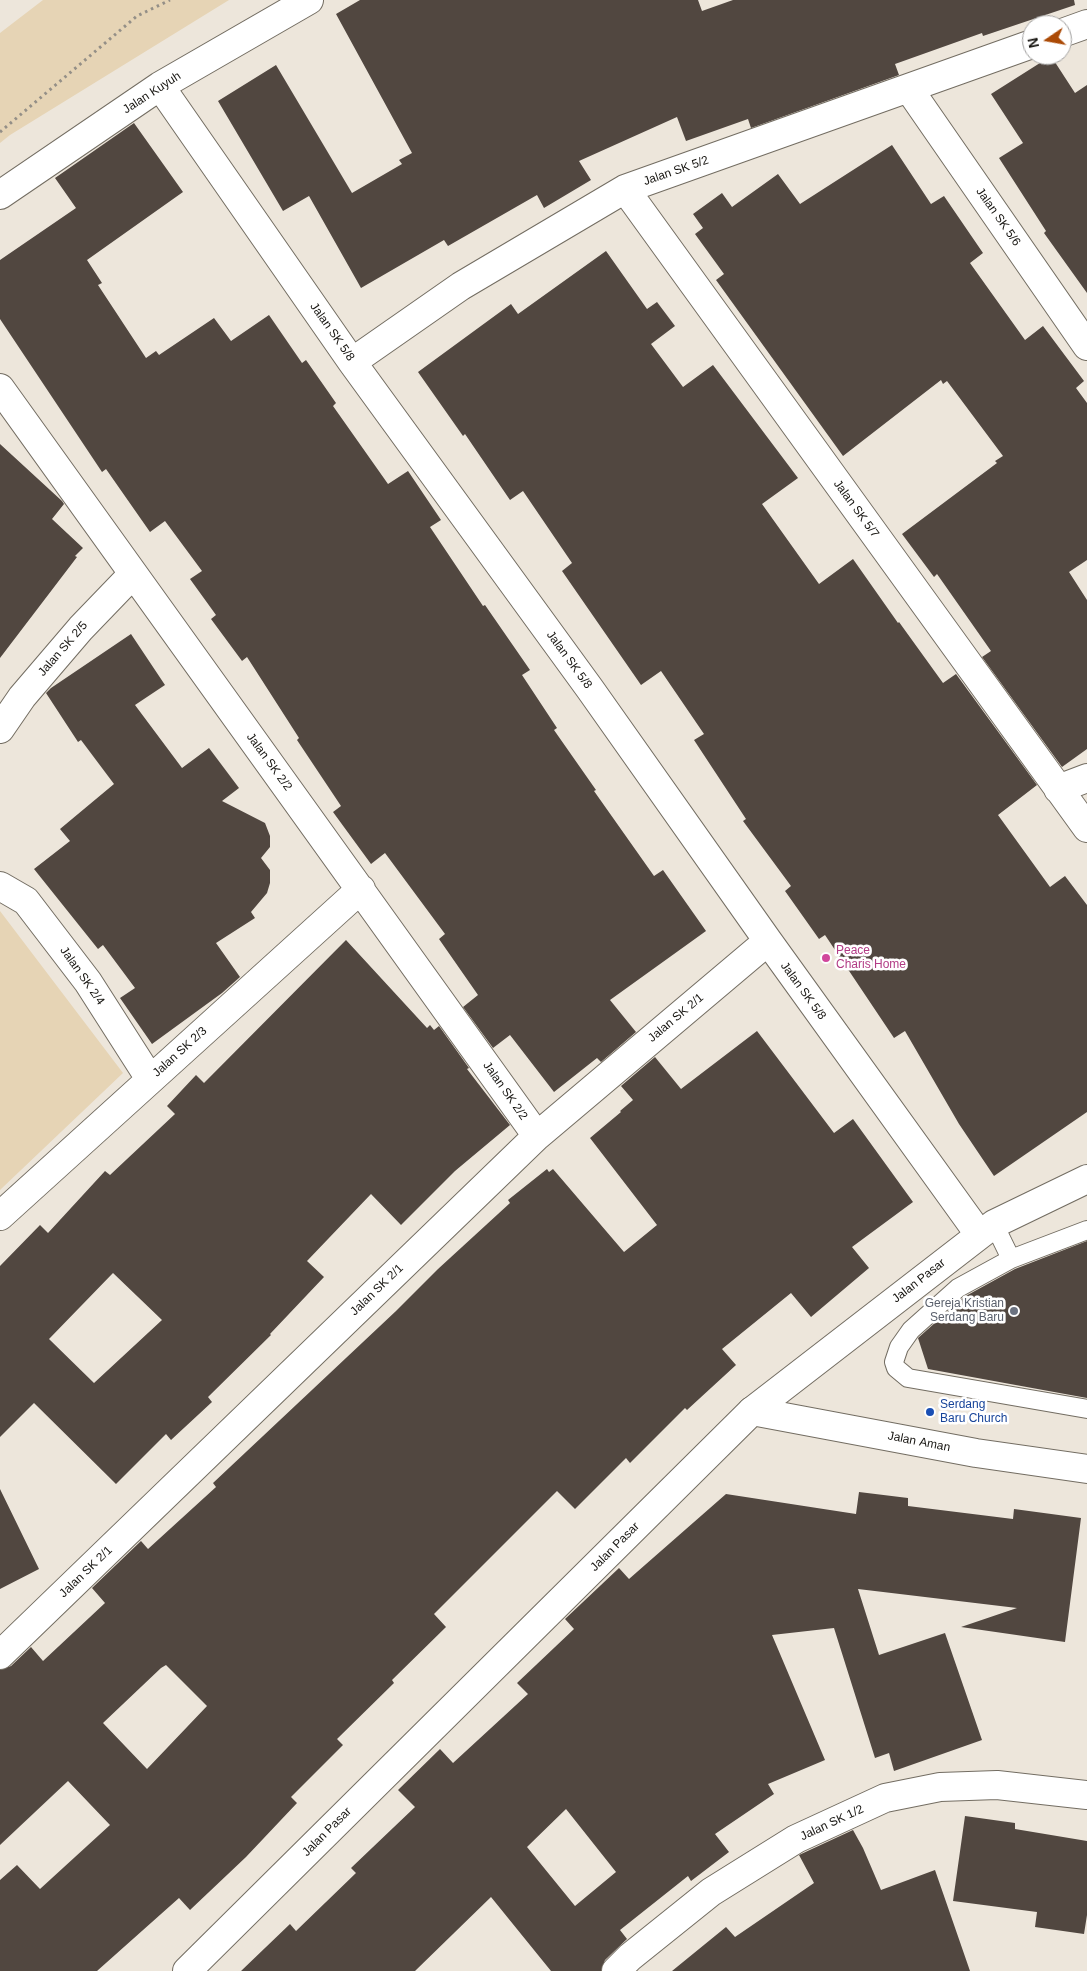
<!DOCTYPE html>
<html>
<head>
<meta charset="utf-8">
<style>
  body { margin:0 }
  #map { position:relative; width:1087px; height:1971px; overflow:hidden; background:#ede6db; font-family:Helvetica,sans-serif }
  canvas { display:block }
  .north { position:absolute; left:1022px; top:15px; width:50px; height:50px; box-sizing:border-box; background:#fff; border:1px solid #a2a1a0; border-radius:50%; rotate:258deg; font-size:14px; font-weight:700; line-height:20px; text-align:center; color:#171511 }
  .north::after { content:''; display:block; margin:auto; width:18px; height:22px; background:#ab4a06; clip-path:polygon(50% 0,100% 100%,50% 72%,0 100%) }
</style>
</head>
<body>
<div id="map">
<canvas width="1087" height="1971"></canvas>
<div class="north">N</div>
</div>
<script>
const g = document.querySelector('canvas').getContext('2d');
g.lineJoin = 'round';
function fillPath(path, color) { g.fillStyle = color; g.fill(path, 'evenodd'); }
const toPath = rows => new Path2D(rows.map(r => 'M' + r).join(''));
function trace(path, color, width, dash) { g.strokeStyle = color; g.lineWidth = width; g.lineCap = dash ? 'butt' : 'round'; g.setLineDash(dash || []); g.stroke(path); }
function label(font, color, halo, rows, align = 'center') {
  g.font = font + ' Helvetica,sans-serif'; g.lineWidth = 5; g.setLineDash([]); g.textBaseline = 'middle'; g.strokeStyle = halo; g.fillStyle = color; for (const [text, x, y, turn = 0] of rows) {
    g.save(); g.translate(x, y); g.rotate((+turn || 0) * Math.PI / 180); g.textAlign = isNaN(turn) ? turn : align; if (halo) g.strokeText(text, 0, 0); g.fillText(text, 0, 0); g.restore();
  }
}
fillPath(toPath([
  [43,0,229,0,10,135,0,143,0,33],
  [0,911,123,1073,0,1190]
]), '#e6d4b5');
fillPath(toPath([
  [360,0,698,0,702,11,733,0,1074,0,1075,5,983,36,982,33,895,64,899,75,751,128,748,119,686,141,677,117,579,161,591,180,544,208,537,195,448,246,444,240,361,288,309,196,283,211,218,101,276,65,352,193,402,164,399,160,412,153,336,14],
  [1051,56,1075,93,1087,85,1087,293,1044,233,1046,231,999,158,1023,143,991,94],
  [134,123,183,192,87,260,102,283,98,285,146,358,156,351,159,355,214,318,231,341,269,315,302,363,306,360,336,403,333,406,388,484,408,471,441,520,430,527,483,606,485,605,530,670,522,675,557,728,554,730,596,790,594,791,654,876,663,870,706,931,610,1000,636,1032,601,1062,597,1058,554,1092,510,1035,493,1048,463,1007,478,995,439,939,445,934,385,853,371,864,333,812,341,806,297,740,299,738,247,657,242,661,211,619,216,615,190,579,202,571,165,521,150,532,106,469,102,472,0,319,0,260,76,208,55,178],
  [892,145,931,204,944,196,983,253,970,263,1025,340,1043,326,1084,381,1076,388,1087,403,1087,560,1069,572,1087,600,1087,749,1062,767,982,657,991,651,937,574,934,577,902,534,997,463,995,461,1003,456,947,381,943,384,941,380,843,456,716,280,724,274,695,234,703,228,693,214,722,193,732,207,778,174,800,204],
  [606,251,647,309,657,302,675,326,651,344,683,387,713,365,798,478,762,504,819,584,853,559,898,623,899,622,943,683,956,674,1037,785,998,815,1050,887,1065,876,1087,905,1087,1112,994,1176,959,1124,905,1031,894,1038,825,935,819,939,785,891,791,886,743,821,746,819,694,740,704,734,661,671,641,685,562,571,572,563,523,491,510,500,465,434,463,436,418,372,511,304,518,314],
  [0,444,62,501,64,504,52,519,83,548,75,556,77,557,0,658],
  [131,634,165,685,135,705,182,768,209,748,239,788,222,801,265,823,270,836,270,847,261,858,270,870,270,883,267,893,251,912,255,918,216,943,240,977,222,993,152,1044,120,998,135,988,103,945,98,949,34,869,70,841,60,829,114,784,81,740,78,742,46,693,51,688],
  [346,940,427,1028,430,1025,434,1030,439,1026,469,1068,467,1069,510,1125,455,1171,401,1225,371,1194,307,1261,324,1277,270,1334,271,1335,208,1397,212,1402,171,1440,166,1434,116,1484,34,1403,0,1437,0,1266,40,1225,48,1233,105,1171,110,1175,175,1114,167,1106,196,1075,204,1083],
  [113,1273,162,1320,94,1383,49,1339],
  [757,1031,834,1133,853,1119,913,1202,852,1247,869,1268,811,1317,791,1293,722,1349,736,1365,687,1410,685,1408,630,1463,626,1458,575,1509,557,1491,434,1614,446,1627,392,1680,394,1683,337,1739,343,1745,291,1797,297,1803,246,1857,190,1910,179,1898,97,1971,0,1971,0,1880,17,1865,40,1889,110,1825,68,1781,0,1845,0,1670,11,1666,31,1647,43,1661,105,1603,92,1588,141,1541,148,1549,216,1487,213,1483,396,1311,438,1269,510,1203,508,1200,547,1169,549,1172,553,1169,624,1252,657,1225,590,1138,621,1112,620,1111,633,1100,621,1086,655,1057,681,1089],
  [166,1665,207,1706,147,1769,103,1723,161,1668],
  [1087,1241,1087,1398,928,1369,918,1338,964,1297,1015,1269],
  [0,1489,39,1569,0,1589],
  [859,1492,908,1498,908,1506,1013,1519,1014,1509,1081,1518,1065,1642,961,1627,1017,1608,858,1589,879,1655,945,1633,982,1740,894,1771,889,1753,875,1758,834,1628,772,1635,825,1760,768,1784,774,1794,715,1834,729,1852,691,1881,688,1876,620,1930,627,1939,605,1960,601,1971,551,1971,491,1897,415,1971,241,1971,290,1924,296,1931,356,1873,351,1868,415,1807,398,1790,440,1749,453,1763,528,1694,517,1683,574,1629,565,1619,619,1568,629,1579,726,1494,856,1514],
  [566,1809,616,1872,575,1906,527,1847],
  [965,1816,1015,1823,1015,1829,1087,1841,1087,1915,1084,1934,1035,1927,1037,1912,953,1901],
  [853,1830,863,1848,881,1890,935,1870,970,1971,672,1971,726,1927,735,1937,814,1883,799,1855]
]), '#514740');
const lane = toPath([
  [994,1224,1011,1259,1087,1230],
  [1011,1259,958,1288,911,1330,899,1347,894,1362,896,1368,908,1378,1087,1409]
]);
const street = toPath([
  [1062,33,1087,24],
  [160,86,352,362,590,689,768,941,979,1234],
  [909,89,1087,346],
  [625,189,1087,828],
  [0,195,160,86,309,0],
  [352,362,461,286,625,189,1032,44],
  [0,388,537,1136],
  [0,729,22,697,81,628,133,574],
  [1058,789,1087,778],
  [0,886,26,901,88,982,150,1079],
  [0,1216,361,889],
  [0,1655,537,1136,768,941],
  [187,1971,752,1411],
  [616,1971,630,1957,711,1892,796,1839,885,1798,940,1787,997,1785,1087,1795]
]);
const secondary = toPath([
  [752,1411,994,1224,1087,1179],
  [752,1411,976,1453,1087,1469]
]);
trace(lane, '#736d62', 20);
trace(street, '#736d62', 30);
trace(secondary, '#736d62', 30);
trace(toPath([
  [0,132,137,16,170,0]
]), '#948f87', 3, [2.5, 4]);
trace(lane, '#fff', 18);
trace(street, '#fff', 28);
trace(secondary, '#fff', 28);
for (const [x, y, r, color] of [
  [826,958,5,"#d1479c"],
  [1014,1311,5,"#6b7280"],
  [930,1412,5,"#1a4fb4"]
]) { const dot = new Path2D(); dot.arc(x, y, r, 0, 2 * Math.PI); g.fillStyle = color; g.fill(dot); trace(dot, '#fff', 2); }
label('12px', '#171511', '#fff', [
  ["Jalan Kuyuh",152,93,-33],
  ["Jalan SK 5/2",676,171,-19],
  ["Jalan SK 5/6",998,217,55],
  ["Jalan SK 5/8",332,332,55],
  ["Jalan SK 5/7",856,509,54],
  ["Jalan SK 2/5",63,649,-49],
  ["Jalan SK 5/8",569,660,54],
  ["Jalan SK 2/2",269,762,54],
  ["Jalan SK 2/4",82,976,55],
  ["Jalan SK 5/8",803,991,54],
  ["Jalan SK 2/1",676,1018,-40],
  ["Jalan SK 2/3",180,1052,-42],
  ["Jalan SK 2/2",505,1091,55],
  ["Jalan Pasar",919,1281,-38],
  ["Jalan SK 2/1",377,1290,-44],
  ["Jalan Aman",919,1442,11],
  ["Jalan Pasar",615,1547,-45],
  ["Jalan SK 2/1",86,1572,-44],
  ["Jalan SK 1/2",832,1823,-25],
  ["Jalan Pasar",327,1832,-45]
]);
label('12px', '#b23c85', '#fff', [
  ["Peace",836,951],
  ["Charis Home",836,965]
], 'left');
label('12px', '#5b616d', '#fff', [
  ["Gereja Kristian",1004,1304],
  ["Serdang Baru",1004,1318]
], 'right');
label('12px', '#164399', '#fff', [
  ["Serdang",940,1405],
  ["Baru Church",940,1419]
], 'left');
</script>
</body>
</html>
